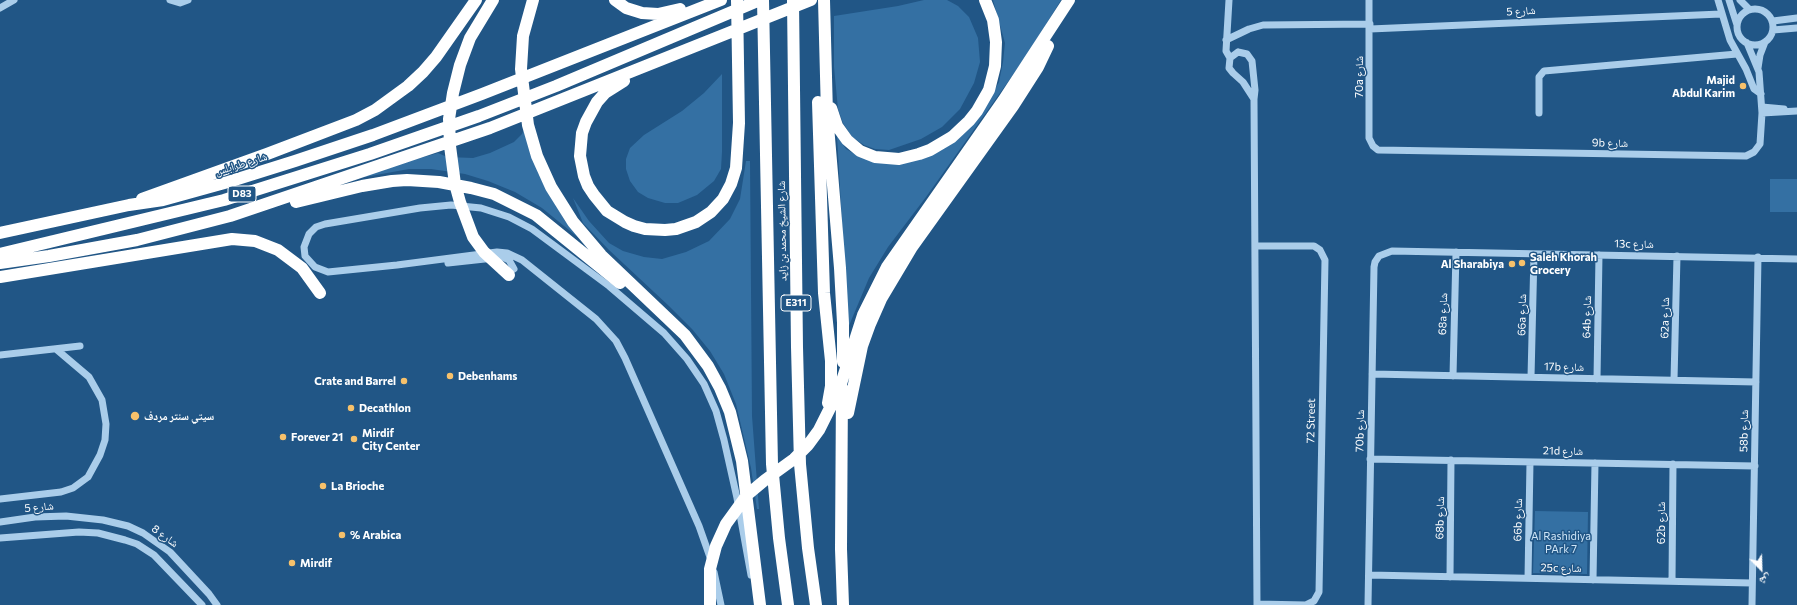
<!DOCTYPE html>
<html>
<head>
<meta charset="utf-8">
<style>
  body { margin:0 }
  #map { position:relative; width:1797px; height:605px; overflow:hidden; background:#215686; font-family:Commissioner,"Noto Naskh Arabic",sans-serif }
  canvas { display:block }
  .north { position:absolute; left:1741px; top:549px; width:40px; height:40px; -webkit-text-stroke:3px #215686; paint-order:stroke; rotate:157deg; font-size:11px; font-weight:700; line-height:16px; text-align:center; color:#fff }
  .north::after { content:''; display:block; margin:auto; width:14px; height:18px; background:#fff; clip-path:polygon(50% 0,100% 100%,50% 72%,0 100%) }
</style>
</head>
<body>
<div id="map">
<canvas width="1797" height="605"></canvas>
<div class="north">ش</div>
</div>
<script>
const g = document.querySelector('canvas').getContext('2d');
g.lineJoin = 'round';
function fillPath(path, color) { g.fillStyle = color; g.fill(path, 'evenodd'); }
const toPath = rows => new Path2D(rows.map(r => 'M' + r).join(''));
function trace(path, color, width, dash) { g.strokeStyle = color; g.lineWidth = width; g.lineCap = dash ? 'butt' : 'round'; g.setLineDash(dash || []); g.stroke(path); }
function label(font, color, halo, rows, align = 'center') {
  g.font = font + ' Commissioner,"Noto Naskh Arabic",sans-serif'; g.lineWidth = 3; g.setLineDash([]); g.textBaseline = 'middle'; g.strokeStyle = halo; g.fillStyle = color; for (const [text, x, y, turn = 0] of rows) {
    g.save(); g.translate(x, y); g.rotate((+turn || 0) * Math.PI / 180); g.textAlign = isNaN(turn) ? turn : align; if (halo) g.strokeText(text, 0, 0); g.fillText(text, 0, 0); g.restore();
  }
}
fillPath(toPath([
  [924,0,947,0,958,6,969,17,978,38,980,62,974,83,960,109,942,127,921,139,889,150,875,149,864,145,852,137,843,123,838,109,834,67,834,16,898,6],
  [993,0,1061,0,1027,55,926,197,888,247,869,278,848,328,837,136,846,149,860,157,882,163,957,140,979,118,999,82,1003,62,1005,43],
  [722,74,722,152,721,169,714,181,697,195,678,203,665,203,648,198,638,192,630,181,626,169,626,159,630,148,644,135,682,111,704,93],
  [526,125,530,148,538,173,565,221,580,239,542,208,515,192,488,181,465,174,431,169,409,169,365,177,363,174,438,153,447,157,473,158,490,153,514,142,522,134],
  [746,161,750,161,752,416,759,509,757,509,751,468,736,404,724,374,710,351,692,329,669,306,609,250,583,223,573,198,589,221,609,243,623,251,644,257,662,259,686,252,709,241,730,219,740,199],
  [1770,179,1797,179,1797,212,1770,212],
  [1535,511,1588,512,1587,574,1533,573]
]), '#3470a3');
trace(toPath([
  [170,0,180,3,188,0],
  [1229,0,1226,51,1230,58],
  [1369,0,1369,138,1373,146,1378,150,1746,156,1754,152,1760,144,1762,113,1759,72,1747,43],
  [1718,0,1730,40,1746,69,1754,89,1761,94],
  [1729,0,1737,25],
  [1740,0,1749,9],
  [0,8,14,0],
  '1737 27a18 18 0 1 1 36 0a18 18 0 1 1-36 0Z',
  [1773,21,1797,18],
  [1370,29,1721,14],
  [1773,30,1797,28],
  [1226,40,1249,29,1263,25,1370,24],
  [1238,52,1247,54,1252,61,1255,90,1254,99,1243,82,1233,73,1229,68,1230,58,1238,52],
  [1758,68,1760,55,1765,42],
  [1254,99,1257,605],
  [1762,107,1784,109],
  [1539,113,1539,77,1544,71,1737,54],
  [1762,113,1797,111],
  [1255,246,1314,246,1320,250,1325,260,1319,592,1314,601,1306,605,1257,604],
  [448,263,503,257,509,260,514,269],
  [0,355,80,346],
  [1372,374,1756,382],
  [1453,376,1456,252],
  [1531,377,1534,254],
  [1597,379,1599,255],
  [1674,380,1677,256],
  [1370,459,1755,466],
  [0,499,61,492,73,488,88,477,100,455,105,440,106,424,102,400,89,377,56,349],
  [0,522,35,517,66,516,103,520,128,526,143,533,170,552,209,594,217,605],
  [0,538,79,532,98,533,125,540,137,544,154,555,202,605],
  [711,560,699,526,625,358,616,341,596,319,522,260,507,253,497,252,397,265,328,272,315,267,305,256,304,247,309,234,316,227,325,224,420,208,451,205,481,208,509,217,532,229,609,286,664,333,687,359,704,384,716,411,724,440,737,498,751,575],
  [714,572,721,605],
  [1369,575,1752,583],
  [1450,577,1451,460],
  [1528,578,1530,462],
  [1593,580,1595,463],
  [1672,581,1673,464],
  [1368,605,1374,267,1375,262,1379,256,1392,251,1797,259],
  [1752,605,1758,257]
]), '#aacdea', 7);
trace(toPath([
  [493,0,470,38,460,65,453,93,449,119,450,146,455,184,460,202,473,237,484,252,509,275],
  [533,0,523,36,521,69,528,125,537,156,551,187,573,222,601,255,685,335,708,366,720,388,730,412,742,461,760,605],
  [615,0,626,8,642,13,658,14,680,9],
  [763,0,772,464,779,538,788,605],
  [824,0,827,114,840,268,843,323,843,362],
  [793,1,797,347,800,464,808,548,816,605],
  [624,81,605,93,597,102,586,122,582,133,580,156,584,176,588,186,594,195,607,211,625,222,634,226,645,229,665,230,676,229,696,222,711,212,723,199,731,184,736,168,739,123,737,0],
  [818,102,824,293,831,361,831,386,828,403],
  [831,108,837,126,847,140,860,151,875,157,899,159,919,154,930,150,952,137,969,121,977,111,989,90,995,66,996,42,993,20,985,0],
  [142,199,267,154,356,120,375,110,408,86,423,72,436,57,476,0],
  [296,202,362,186,392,181,407,180,439,182,471,188,494,194,536,215,620,283],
  [0,233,129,205,163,200,228,182,295,161,373,135,482,94,721,0],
  [0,254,224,200,370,154,479,116,556,86,760,0],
  [0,263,49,256,137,240,230,216,490,128,811,0],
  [0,277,232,239,255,241,278,250,302,268,320,293],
  [842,388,841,549,843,605],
  [848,413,862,346,870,324,881,299,912,247,1013,106,1038,67,1048,46],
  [710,605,710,569,716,546,726,524,747,495,765,480,794,459,808,445,819,430,839,390,863,315,887,267,1003,101,1069,0]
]), '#fff', 12);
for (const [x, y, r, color] of [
  [1743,86,4,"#f7c16b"],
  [1522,263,4,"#f7c16b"],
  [1512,264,4,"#f7c16b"],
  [450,376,4,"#f7c16b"],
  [404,381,4,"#f7c16b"],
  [351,408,4,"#f7c16b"],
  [135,416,5,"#f7c16b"],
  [283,437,4,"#f7c16b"],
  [354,439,4,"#f7c16b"],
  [323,486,4,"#f7c16b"],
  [342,535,4,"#f7c16b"],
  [292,563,4,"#f7c16b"]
]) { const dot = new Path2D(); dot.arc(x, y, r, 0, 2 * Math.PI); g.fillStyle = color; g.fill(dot); trace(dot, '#215686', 1.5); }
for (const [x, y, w] of [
  [242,194,28],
  [796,303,30]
]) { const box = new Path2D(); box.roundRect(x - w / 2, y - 8, w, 16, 3); g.fillStyle = '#215686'; g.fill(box); trace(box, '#fff', 1); }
label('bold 10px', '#fff', null, [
  ["D83",242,194],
  ["E311",796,303]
]);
label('11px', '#fff', '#215686', [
  ["شارع 5",1521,11,-3],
  ["70a شارع",1359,77,-90],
  ["9b شارع",1610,143,1],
  ["شارع طرابلس",241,164,-17],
  ["شارع الشيخ محمد بن زايد",782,231,-91],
  ["13c شارع",1634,244,1],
  ["68a شارع",1443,314,-88],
  ["66a شارع",1522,315,-89],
  ["64b شارع",1587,317,-89],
  ["62a شارع",1665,318,-89],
  ["17b شارع",1564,367,1],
  ["72 Street",1311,421,-89],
  ["70b شارع",1360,431,-89],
  ["58b شارع",1744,431,-89],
  ["21d شارع",1563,451,1],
  ["شارع 5",39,507,-5],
  ["68b شارع",1440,518,-89],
  ["66b شارع",1518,520,-89],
  ["62b شارع",1661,523,-90],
  ["شارع 8",165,536,36],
  ["25c شارع",1561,568,1]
]);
label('bold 11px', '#fff', '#215686', [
  ["Majid",1735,80,"right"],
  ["Abdul Karim",1735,93,"right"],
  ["Saleh Khorah",1530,257],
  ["Grocery",1530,270],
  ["Al Sharabiya",1504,264,"right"],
  ["Debenhams",458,376],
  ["Crate and Barrel",396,381,"right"],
  ["Decathlon",359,408],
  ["سيتي سنتر مردف",144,416],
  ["Mirdif",362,433],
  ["City Center",362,446],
  ["Forever 21",291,437],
  ["La Brioche",331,486],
  ["% Arabica",350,535],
  ["Mirdif",300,563]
], 'left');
label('11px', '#cee5f7', '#215686', [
  ["Al Rashidiya",1561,536],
  ["PArk 7",1561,549]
]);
</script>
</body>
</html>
